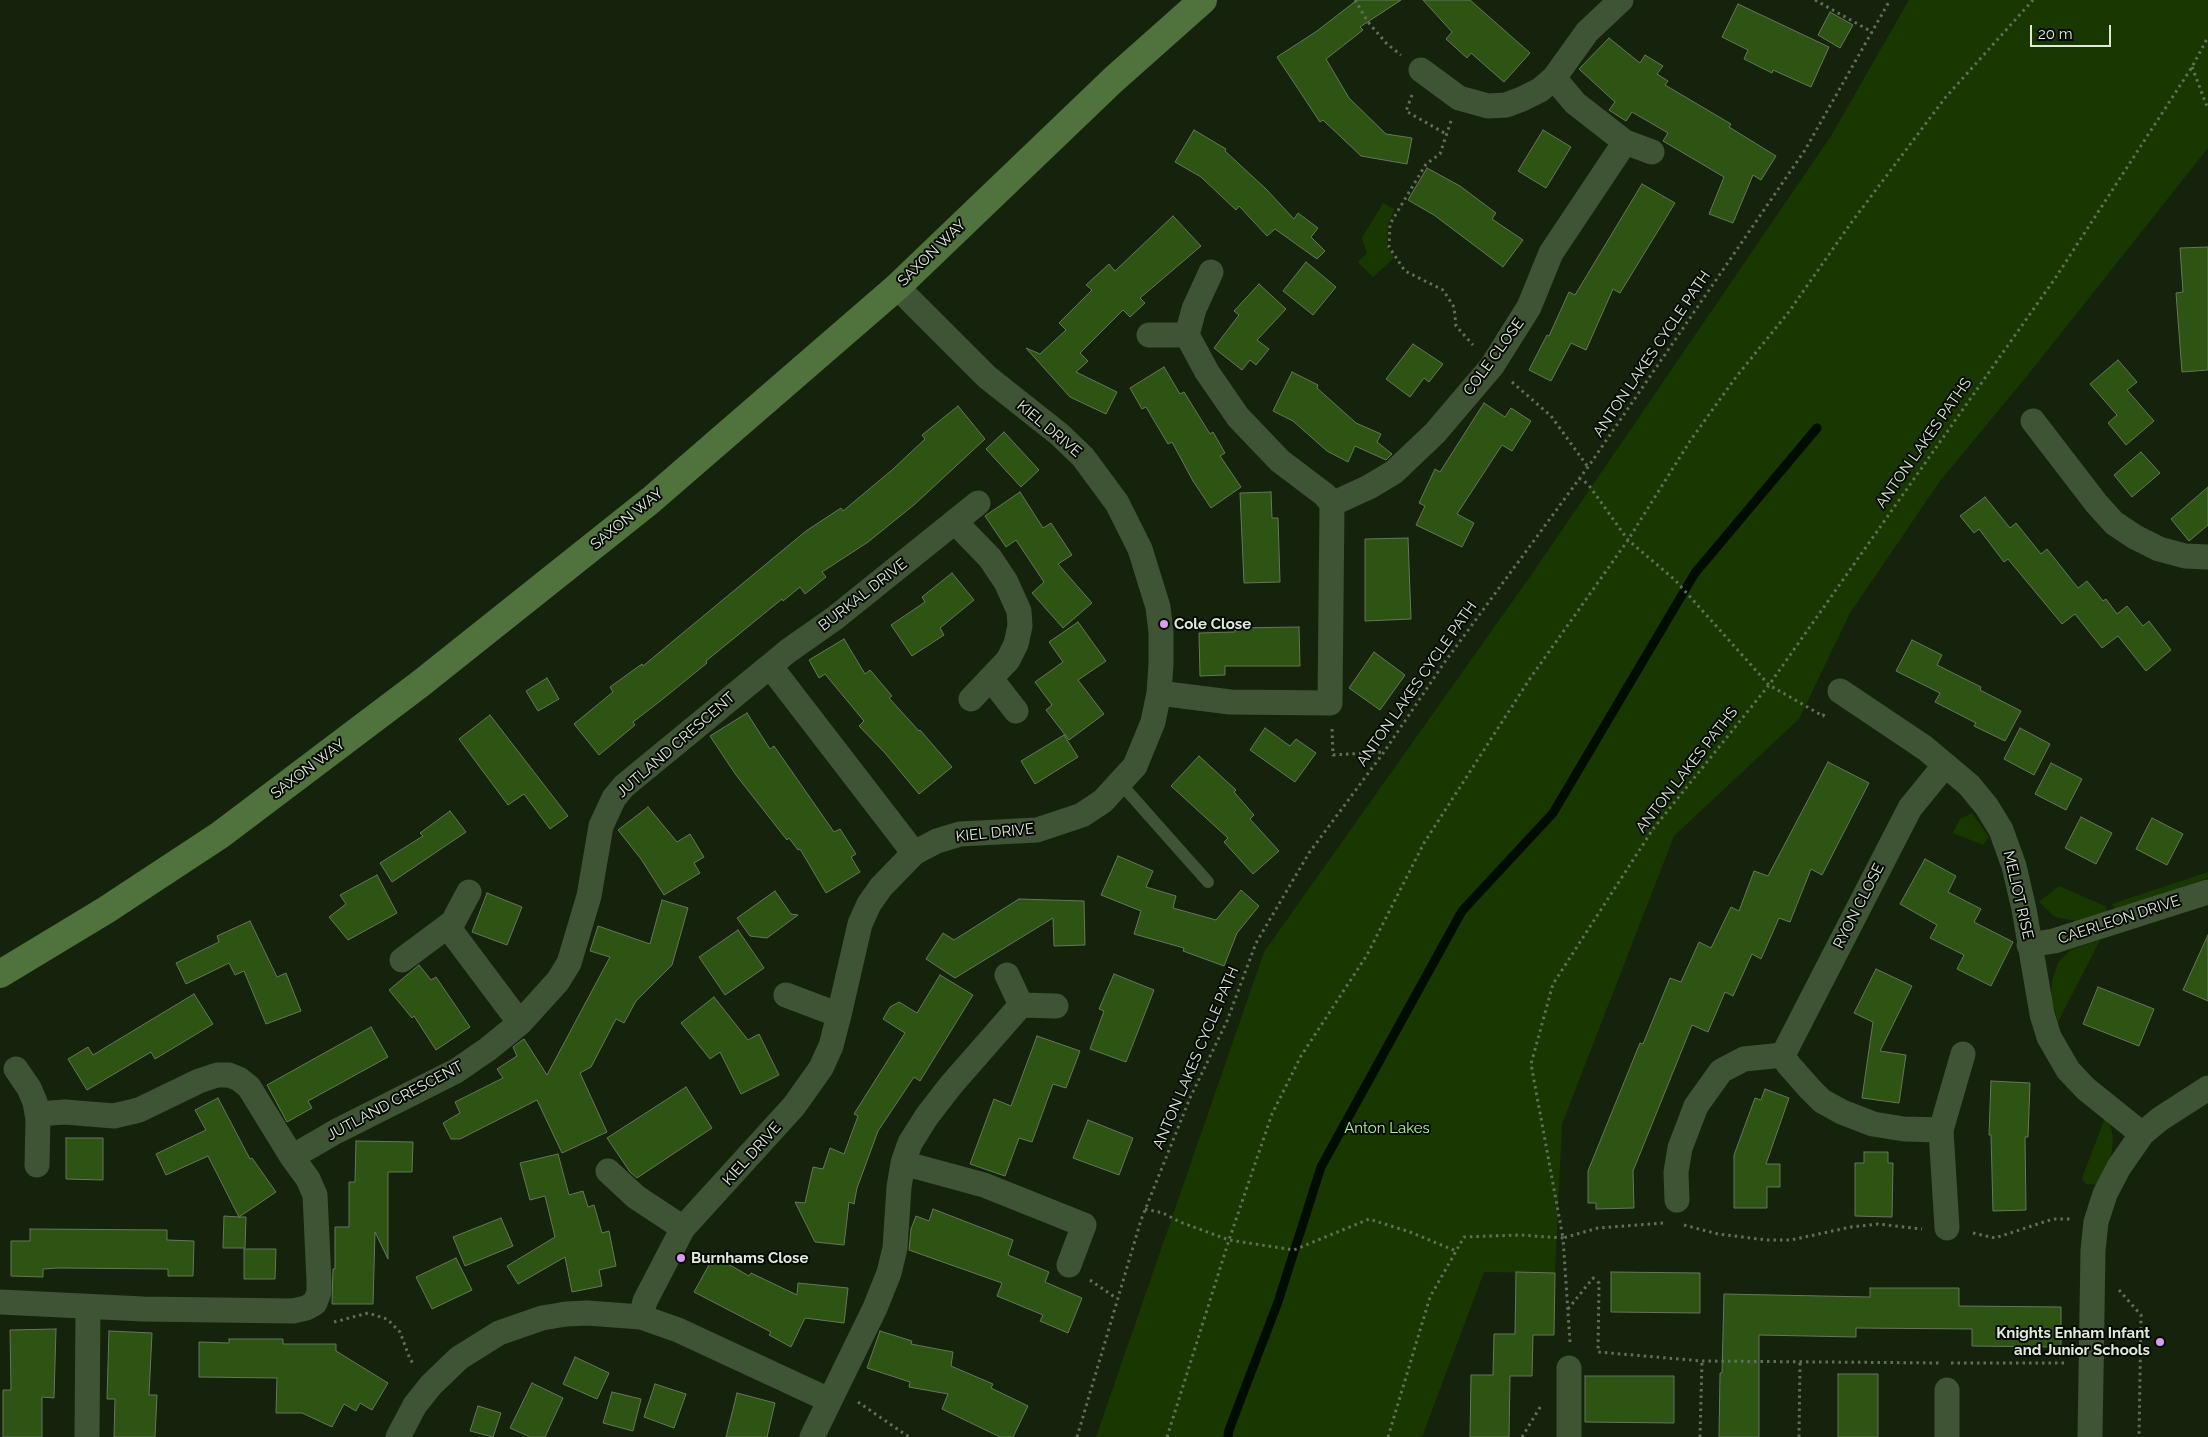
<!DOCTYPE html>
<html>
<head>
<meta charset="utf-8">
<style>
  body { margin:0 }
  #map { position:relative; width:2208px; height:1437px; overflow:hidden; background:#15230c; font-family:Raleway,sans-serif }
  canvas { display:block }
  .scale { position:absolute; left:2030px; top:25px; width:81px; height:22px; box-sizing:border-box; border:2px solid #e0eadb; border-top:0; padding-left:6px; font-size:15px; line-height:18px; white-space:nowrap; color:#e0eadb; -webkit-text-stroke:4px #050b03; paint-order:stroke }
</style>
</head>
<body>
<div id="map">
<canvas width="2208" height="1437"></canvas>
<div class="scale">20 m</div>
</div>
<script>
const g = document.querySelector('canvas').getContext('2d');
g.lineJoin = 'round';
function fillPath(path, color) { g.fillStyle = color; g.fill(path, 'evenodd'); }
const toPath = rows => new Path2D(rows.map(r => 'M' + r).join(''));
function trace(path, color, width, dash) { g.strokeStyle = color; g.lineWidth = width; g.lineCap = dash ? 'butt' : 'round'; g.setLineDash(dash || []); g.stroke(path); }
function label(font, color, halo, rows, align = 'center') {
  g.font = font + ' Raleway,sans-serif'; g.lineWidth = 4; g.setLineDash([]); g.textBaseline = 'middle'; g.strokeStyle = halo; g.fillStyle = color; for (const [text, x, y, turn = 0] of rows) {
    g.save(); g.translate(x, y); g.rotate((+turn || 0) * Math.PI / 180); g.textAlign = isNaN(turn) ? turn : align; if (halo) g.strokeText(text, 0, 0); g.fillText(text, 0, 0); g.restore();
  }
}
fillPath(toPath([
  [1909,0,2208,0,2208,148,2031,371,1940,481,1850,613,1799,719,1674,836,1562,1124,1555,1273,1484,1272,1422,1437,1096,1437,1264,952,1534,571,1831,136],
  [1383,203,1394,209,1388,224,1387,247,1394,258,1373,277,1358,262,1367,253,1362,238],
  [1972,813,1989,837,1983,845,1953,833,1960,819],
  [2208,872,2208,878,2115,910,2112,904],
  [2059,886,2105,906,2107,912,2077,921,2055,917,2039,902],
  [2100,940,2058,1022,2051,998,2052,981,2058,963,2070,950],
  [2105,1118,2111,1127,2113,1138,2111,1160,2098,1185,2086,1184,2082,1178]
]), '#183800');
trace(toPath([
  [1228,1437,1229,1430,1278,1302,1321,1167,1462,911,1553,813,1695,573,1817,428]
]), '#010c00', 9);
const building = toPath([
  [1357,0,1401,0,1360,27,1363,30,1326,59,1349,98,1386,134,1412,138,1407,164,1361,156,1323,120,1320,122,1277,57,1317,31,1357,0],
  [1423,0,1470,0,1530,53,1504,82,1471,53,1467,58,1446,39,1452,32,1423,0],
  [1738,4,1829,47,1811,87,1773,70,1772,73,1744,59,1748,50,1722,37,1738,4],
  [1830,12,1853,25,1840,48,1818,35,1830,12],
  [1609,38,1640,63,1645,55,1663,66,1657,74,1668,81,1665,85,1731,124,1729,127,1776,156,1761,180,1753,175,1733,223,1709,214,1724,177,1663,141,1668,133,1632,112,1626,121,1609,110,1615,102,1579,69,1609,38],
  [1194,130,1226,149,1225,151,1266,189,1294,219,1298,213,1318,228,1311,237,1325,251,1317,259,1275,229,1267,236,1239,206,1236,210,1201,177,1175,162,1194,130],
  [1543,130,1571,147,1546,188,1518,171,1543,130],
  [1427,168,1460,186,1496,213,1492,219,1523,240,1503,267,1434,215,1408,200,1427,168],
  [1642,184,1675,203,1620,293,1613,289,1586,350,1571,343,1551,381,1529,370,1547,335,1549,336,1569,292,1575,295,1642,184],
  [1173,216,1201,246,1140,298,1145,303,1130,317,1123,310,1080,353,1088,361,1076,372,1117,392,1106,414,1070,397,1026,348,1040,354,1066,330,1059,323,1092,290,1086,285,1109,264,1115,271,1173,216],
  [2208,247,2208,370,2182,372,2176,293,2183,292,2180,248,2208,247],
  [1306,262,1336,287,1313,315,1283,291,1306,262],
  [1259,284,1286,309,1257,340,1269,349,1256,365,1250,360,1242,370,1214,348,1239,315,1234,311,1259,284],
  [1413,344,1443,364,1429,382,1424,378,1410,397,1386,379,1413,344],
  [2118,360,2137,382,2127,390,2154,421,2126,445,2108,423,2117,415,2090,384,2118,360],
  [1164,367,1180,394,1184,392,1210,434,1213,432,1225,453,1220,456,1241,487,1211,508,1193,481,1172,442,1168,444,1146,407,1142,409,1130,388,1164,367],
  [1292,372,1318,385,1317,388,1356,423,1381,434,1377,442,1392,454,1386,460,1355,446,1348,462,1327,451,1293,421,1273,411,1292,372],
  [1484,403,1505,417,1511,408,1531,421,1512,451,1502,445,1457,514,1474,523,1462,547,1416,525,1425,506,1419,503,1435,469,1440,472,1484,403],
  [958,406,985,439,915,504,868,542,822,572,826,577,805,594,800,587,783,601,782,599,706,661,707,663,659,702,633,722,635,725,599,755,574,724,613,692,610,687,642,664,643,666,806,531,841,508,843,511,892,470,925,439,922,435,958,406],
  [1004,432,1039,470,1021,487,986,449,1004,432],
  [2141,452,2160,473,2132,497,2114,475,2141,452],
  [2208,487,2208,525,2189,541,2171,519,2208,487],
  [1020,492,1043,528,1051,523,1072,555,1058,564,1092,603,1063,628,1032,593,1044,582,1016,540,1006,547,985,516,1020,492],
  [1271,492,1272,518,1278,518,1280,582,1244,583,1240,493,1271,492],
  [1985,497,2010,528,2016,523,2041,554,2047,549,2078,588,2087,581,2103,601,2106,599,2117,614,2127,606,2143,626,2149,621,2171,650,2146,671,2118,636,2102,648,2075,614,2062,624,2008,559,2004,562,1979,529,1974,533,1960,516,1985,497],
  [1408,538,1411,619,1365,621,1365,539,1408,538],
  [952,573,974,600,940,628,944,635,912,656,891,625,925,602,922,597,952,573],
  [1078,622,1106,661,1078,680,1104,714,1069,740,1046,710,1052,705,1035,682,1063,662,1049,642,1078,622],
  [1299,627,1300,666,1225,666,1225,675,1200,676,1199,633,1235,632,1235,628,1299,627],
  [844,639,865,674,870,670,892,696,889,698,919,731,920,730,952,767,919,794,885,753,859,726,864,721,825,674,819,678,809,660,844,639],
  [1912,640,1942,655,1937,665,1981,687,1980,690,2021,711,2005,741,1974,726,1976,723,1935,702,1940,693,1896,671,1912,640],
  [1374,652,1405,675,1380,710,1349,688,1374,652],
  [547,678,559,699,538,711,526,691,547,678],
  [747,713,770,749,774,746,834,832,840,829,856,854,851,857,860,872,826,893,800,849,798,850,789,838,787,840,736,775,710,736,747,713],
  [490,715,568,816,550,829,524,794,508,805,459,739,490,715],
  [1265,728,1290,746,1296,739,1316,753,1295,782,1250,750,1265,728],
  [2020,728,2050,744,2034,775,2004,759,2020,728],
  [1064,735,1078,757,1035,784,1021,761,1064,735],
  [1199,756,1236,790,1234,792,1254,815,1250,819,1279,851,1253,874,1224,842,1228,838,1171,786,1199,756],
  [1828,762,1869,783,1822,875,1811,869,1790,922,1779,918,1761,959,1752,954,1733,996,1725,992,1708,1032,1692,1025,1633,1171,1634,1208,1596,1209,1596,1203,1588,1203,1588,1171,1640,1043,1643,1044,1670,978,1681,982,1699,942,1711,948,1731,907,1739,911,1754,871,1768,876,1828,762],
  [2051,763,2082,779,2066,810,2035,794,2051,763],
  [648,807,677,842,690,834,704,857,694,863,700,873,664,895,641,859,618,830,648,807],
  [450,811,466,832,392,882,380,863,423,836,420,833,450,811],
  [2081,817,2112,833,2096,864,2065,848,2081,817],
  [2152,818,2183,834,2167,865,2136,849,2152,818],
  [1118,856,1153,871,1146,887,1176,896,1173,908,1216,920,1241,890,1259,906,1237,933,1224,966,1183,951,1184,948,1134,934,1141,911,1101,895,1118,856],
  [1925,859,1956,876,1948,892,1981,909,1974,922,2013,942,1991,986,1957,969,1964,955,1930,938,1937,925,1900,904,1925,859],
  [377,875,397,913,348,940,329,917,346,904,340,895,377,875],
  [775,891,791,914,798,915,767,938,750,936,737,918,775,891],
  [487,893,522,907,507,945,472,932,487,893],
  [1019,899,1084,901,1085,945,1054,946,1053,918,955,978,926,959,943,933,954,940,1019,899],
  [662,900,688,908,672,965,636,1001,624,1023,616,1019,591,1067,580,1073,607,1132,562,1153,537,1100,460,1139,451,1139,443,1123,460,1113,455,1102,503,1078,497,1069,517,1056,513,1047,521,1041,524,1039,547,1075,610,957,590,951,598,926,650,944,662,900],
  [250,921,277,977,286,973,301,1011,266,1024,244,971,235,975,229,963,186,984,176,963,219,942,217,936,250,921],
  [738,930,764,968,725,995,699,957,738,930],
  [2208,935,2208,1001,2183,990,2208,935],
  [419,965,431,980,436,977,470,1027,436,1050,414,1016,412,1018,389,990,419,965],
  [1876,969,1912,986,1880,1051,1906,1055,1899,1103,1862,1098,1873,1022,1854,1013,1876,969],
  [1114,974,1154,990,1126,1062,1090,1049,1104,1011,1099,1009,1114,974],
  [940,975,973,995,920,1081,914,1077,878,1131,857,1188,854,1204,849,1202,844,1245,815,1242,795,1202,805,1203,813,1167,823,1169,830,1148,844,1154,858,1116,854,1114,905,1033,883,1019,890,1007,899,1002,917,1013,940,975],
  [2098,987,2154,1009,2139,1046,2083,1024,2098,987],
  [194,994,213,1024,155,1059,151,1052,87,1090,68,1059,88,1047,93,1055,194,994],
  [714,997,748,1040,759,1034,779,1075,741,1094,720,1052,710,1059,681,1023,714,997],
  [371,1027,388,1057,308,1101,312,1108,287,1122,267,1085,371,1027],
  [1037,1036,1080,1051,1066,1088,1053,1084,1032,1142,1019,1138,1005,1176,970,1164,994,1099,1011,1106,1037,1036],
  [1991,1081,2030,1083,2028,1137,2025,1137,2026,1210,1993,1211,1991,1135,1989,1135,1991,1081],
  [686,1087,712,1128,637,1178,630,1172,607,1138,686,1087],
  [1765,1089,1789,1098,1766,1164,1780,1164,1780,1187,1767,1187,1767,1208,1734,1208,1734,1155,1755,1098,1761,1100,1765,1089],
  [218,1098,250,1159,252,1158,276,1192,239,1217,246,1217,245,1248,223,1248,224,1216,239,1217,208,1156,166,1175,156,1154,206,1130,195,1110,218,1098],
  [1088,1120,1133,1138,1119,1175,1073,1158,1088,1120],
  [66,1138,103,1138,103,1180,66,1179,66,1138],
  [356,1141,413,1142,412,1172,388,1172,388,1259,375,1232,373,1304,332,1304,333,1269,335,1269,335,1227,349,1227,349,1182,355,1182,356,1141],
  [1864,1152,1888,1152,1888,1163,1893,1163,1892,1217,1855,1216,1855,1163,1864,1163,1864,1152],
  [558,1154,569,1195,583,1191,588,1207,594,1205,602,1233,609,1231,616,1266,599,1270,602,1286,572,1292,565,1257,518,1284,507,1266,555,1237,545,1196,530,1200,520,1163,558,1154],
  [933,1209,1013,1240,1008,1255,1049,1272,1045,1282,1082,1298,1068,1333,1040,1321,1043,1315,997,1296,1002,1283,909,1250,911,1229,916,1216,929,1221,933,1209],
  [501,1218,513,1246,465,1266,453,1237,501,1218],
  [30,1229,167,1230,167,1240,194,1241,193,1276,168,1276,168,1269,58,1268,43,1269,43,1277,11,1276,11,1241,30,1241,30,1229],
  [244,1249,276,1249,275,1279,244,1279,244,1249],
  [714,1256,749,1276,751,1273,797,1295,798,1283,848,1288,844,1323,805,1318,791,1347,769,1335,771,1332,694,1292,714,1256],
  [456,1258,472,1290,432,1309,416,1277,456,1258],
  [1516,1272,1555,1273,1554,1335,1533,1335,1532,1376,1510,1376,1509,1437,1470,1437,1471,1375,1493,1375,1494,1334,1515,1334,1516,1272],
  [1611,1272,1700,1273,1700,1313,1611,1312,1611,1272],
  [1870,1288,1959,1288,1959,1306,2061,1307,2061,1347,1972,1346,1972,1329,1856,1328,1856,1337,1759,1335,1759,1437,1719,1437,1720,1373,1722,1373,1724,1294,1870,1297,1870,1288],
  [56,1329,54,1398,42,1397,42,1437,3,1437,3,1390,11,1390,10,1330,56,1329],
  [109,1331,152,1333,149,1395,157,1395,155,1437,114,1437,115,1399,107,1399,109,1331],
  [880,1331,912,1341,911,1344,953,1352,951,1366,993,1384,991,1388,1028,1406,1013,1437,1000,1437,942,1409,948,1394,909,1387,910,1382,867,1368,880,1331],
  [229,1339,283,1339,283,1344,336,1344,336,1351,388,1383,372,1410,360,1403,356,1411,344,1404,332,1427,302,1413,276,1413,277,1378,199,1377,199,1342,229,1343,229,1339],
  [575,1357,609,1373,597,1399,563,1384,575,1357],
  [1838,1374,1878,1374,1878,1437,1838,1437,1838,1374],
  [1585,1376,1674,1376,1674,1423,1585,1422,1585,1376],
  [532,1383,563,1398,545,1437,530,1437,510,1428,532,1383],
  [655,1384,686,1394,674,1428,644,1417,655,1384],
  [612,1392,641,1399,633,1431,603,1423,612,1392],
  [737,1393,775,1403,767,1437,726,1437,737,1393],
  [478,1406,501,1413,493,1437,470,1431,478,1406]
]);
fillPath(building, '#2d5413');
trace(building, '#65775c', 1);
trace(toPath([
  [1355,0,1368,22,1387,44,1401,55],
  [1815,0,1872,32],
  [2192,67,2208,109],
  [1412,95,1406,111,1446,134],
  [1451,121,1440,154,1426,164,1390,224,1389,247,1405,271,1443,290,1454,307,1456,326,1473,345],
  [1512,382,1551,416,1588,467],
  [1579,478,1588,484,1628,540,1675,580,1769,685,1823,716,1825,712],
  [1332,729,1333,755,1384,752],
  [1145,1209,1163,1213,1180,1222,1229,1240,1294,1250,1369,1219,1410,1232,1456,1251],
  [1663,1223,1598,1228,1563,1238,1531,1064,1553,984,1653,829,1769,685,2056,277,2192,67,2208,37],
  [1684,1225,1718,1234,1767,1240,1791,1240,1851,1227,1878,1224,1922,1229],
  [1973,1233,1995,1238,2053,1219,2070,1219],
  [1090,1280,1116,1298],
  [2119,1290,2141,1315,2139,1437],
  [1568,1309,1593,1278,1599,1283,1598,1352,1702,1361,1942,1363],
  [334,1322,368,1313,387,1319,400,1332,410,1359,414,1365],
  [1951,1363,2065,1363],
  [858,1402,909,1437],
  [1077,1437,1141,1220,1190,1098,1227,1021,1256,943,1309,853,1384,752,1444,663,1588,467,1805,150,1890,0],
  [1167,1437,1229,1240,1272,1114,1301,1056,1367,955,1424,843,1529,680,1628,540,1690,441,1736,377,1788,313,1851,223,1945,98,2033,0],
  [1388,1437,1430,1297,1464,1237,1520,1235,1563,1238,1570,1342],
  [1522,1437,1542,1404],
  [1700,1437,1702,1361],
  [1799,1437,1800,1362]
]), '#626f5b', 3, [2.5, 4]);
trace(toPath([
  [1121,784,1208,882]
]), '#3f5434', 12);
trace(toPath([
  [1554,78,1587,32,1621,0],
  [1625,142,1652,152],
  [1149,335,1187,335,1207,372,1238,417,1280,461,1325,495,1332,504,1330,703,1230,702,1159,693],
  [1187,335,1194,309,1211,272],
  [2033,421,2096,503,2114,523,2135,537,2159,549,2185,556,2208,557],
  [1332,504,1369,487,1394,472,1435,433,1492,366,1529,307,1551,253,1625,142,1575,103,1554,78,1540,90,1522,99,1506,105,1488,106,1459,98,1421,70],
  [955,522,990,558,1006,582,1019,611,1020,626,1016,644,1008,660,971,699],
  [770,666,788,651,835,618,978,503],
  [991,679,1016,711],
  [1840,691,1925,748,1969,785,1987,807,2001,830,2014,866,2024,909,2042,1014,2049,1037,2068,1070,2086,1089,2142,1134],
  [448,927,520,1023],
  [2029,945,2054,941,2208,892],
  [402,960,453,922,469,892],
  [1007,975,1021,1005],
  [786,995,839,1015],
  [1783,1055,1910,808,1945,765],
  [16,1069,29,1088,35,1102,38,1119,37,1165],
  [37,1114,65,1112,114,1116,139,1110,199,1081,217,1075,229,1075,239,1079,249,1087,292,1157],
  [903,1163,984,1185,1084,1225,1069,1265],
  [608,1171,636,1197,683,1228],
  [1677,1200,1676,1172,1680,1148,1696,1106,1721,1071,1744,1059,1783,1055,1788,1064,1810,1089,1822,1101,1842,1112,1873,1124,1904,1129,1941,1130],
  [1947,1228,1941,1130,1963,1054],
  [0,1302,143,1309,293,1311,306,1308,315,1303,319,1292,319,1281,315,1195,308,1179,292,1157,335,1132,456,1071,488,1049,520,1023,558,981,569,963,589,896,601,826,614,798,624,786,770,666,914,853],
  [641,1317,645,1301,683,1228,794,1106,821,1068,831,1046,839,1015,860,924,869,904,881,887,914,853,937,841,960,834,1037,830,1082,815,1103,801,1135,766,1153,722,1159,693,1161,664,1161,632,1158,607,1140,549,1117,503,1083,457,1059,434,987,377,897,287],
  [87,1437,88,1307],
  [398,1437,415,1405,431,1385,459,1358,499,1333,542,1318,566,1314,587,1313,641,1317,678,1330,829,1400],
  [812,1437,875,1308,889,1273,895,1248,899,1187,903,1163,910,1143,927,1116,951,1085,1021,1005,1056,1006],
  [1569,1437,1569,1368],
  [1947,1437,1947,1390],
  [2090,1437,2093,1250,2096,1222,2105,1194,2119,1167,2142,1134,2160,1119,2208,1088]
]), '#3f5434', 25);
trace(toPath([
  [0,974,106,910,220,835,420,684,651,500,897,287,1113,80,1203,0]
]), '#50723d', 28);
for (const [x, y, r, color] of [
  [1164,624,5,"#da9af6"],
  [681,1258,5,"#da9af6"],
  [2160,1342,5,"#da9af6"]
]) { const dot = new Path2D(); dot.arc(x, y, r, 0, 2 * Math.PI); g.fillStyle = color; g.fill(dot); trace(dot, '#050b03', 2); }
label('15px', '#e0eadb', '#050b03', [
  ["SAXON WAY",932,253,-44],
  ["ANTON LAKES CYCLE PATH",1652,354,-56],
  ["COLE CLOSE",1494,357,-54],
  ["KIEL DRIVE",1049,429,40],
  ["ANTON LAKES PATHS",1924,443,-55],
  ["SAXON WAY",627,519,-39],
  ["BURKAL DRIVE",863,595,-38],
  ["ANTON LAKES CYCLE PATH",1417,684,-55],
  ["JUTLAND CRESCENT",676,745,-41],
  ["SAXON WAY",308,769,-37],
  ["ANTON LAKES PATHS",1687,770,-52],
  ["KIEL DRIVE",995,833,-6],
  ["MELIOT RISE",2018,895,77],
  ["RYON CLOSE",1859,906,-63],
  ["CAERLEON DRIVE",2119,920,-18],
  ["ANTON LAKES CYCLE PATH",1196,1058,-67],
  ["JUTLAND CRESCENT",395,1101,-28],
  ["KIEL DRIVE",752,1154,-48]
]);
label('bold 15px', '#e0eadb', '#050b03', [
  ["Cole Close",1174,624],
  ["Burnhams Close",691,1258],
  ["Knights Enham Infant",2150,1333,"right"],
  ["and Junior Schools",2150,1350,"right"]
], 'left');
label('15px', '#b0f789', '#050b03', [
  ["Anton Lakes",1387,1128]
]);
</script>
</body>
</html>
